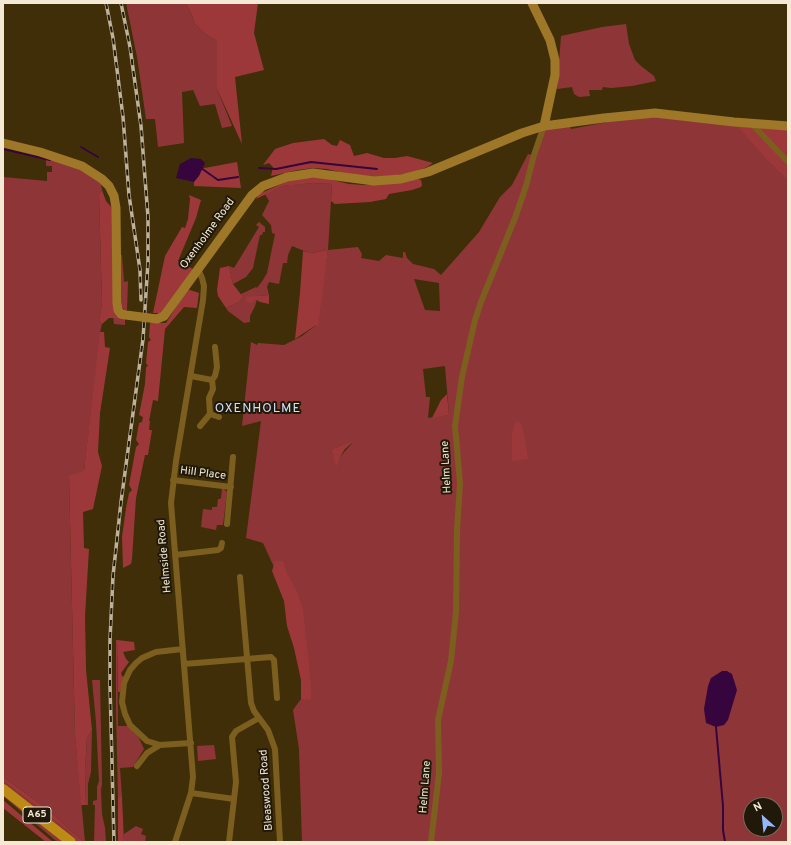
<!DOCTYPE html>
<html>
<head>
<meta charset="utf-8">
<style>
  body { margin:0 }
  #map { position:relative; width:791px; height:845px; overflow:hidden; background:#402e09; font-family:Overpass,sans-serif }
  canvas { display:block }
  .frame { position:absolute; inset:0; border:4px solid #f4e9d5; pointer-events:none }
  .north { position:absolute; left:743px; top:797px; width:40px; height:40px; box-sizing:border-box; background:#201809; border:1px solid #756c5b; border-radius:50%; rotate:333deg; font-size:11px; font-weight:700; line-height:16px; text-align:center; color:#f4e9d5 }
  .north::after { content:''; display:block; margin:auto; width:14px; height:18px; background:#92b7fd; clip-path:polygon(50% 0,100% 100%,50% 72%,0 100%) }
</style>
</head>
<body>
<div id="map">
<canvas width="791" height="845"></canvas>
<div class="frame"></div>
<div class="north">N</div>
</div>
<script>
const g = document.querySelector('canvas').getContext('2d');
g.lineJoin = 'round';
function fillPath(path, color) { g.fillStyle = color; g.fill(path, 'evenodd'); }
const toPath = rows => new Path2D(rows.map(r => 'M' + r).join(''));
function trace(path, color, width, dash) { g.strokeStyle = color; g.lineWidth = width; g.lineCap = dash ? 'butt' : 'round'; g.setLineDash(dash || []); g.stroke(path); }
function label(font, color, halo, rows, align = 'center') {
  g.font = font + ' Overpass,sans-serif'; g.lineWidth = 4; g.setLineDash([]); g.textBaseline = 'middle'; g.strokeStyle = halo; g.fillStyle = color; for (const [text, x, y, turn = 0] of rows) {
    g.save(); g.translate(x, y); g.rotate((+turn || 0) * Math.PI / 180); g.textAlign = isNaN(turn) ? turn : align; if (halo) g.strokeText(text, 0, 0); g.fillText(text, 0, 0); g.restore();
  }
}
fillPath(toPath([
  [126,3,185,3,191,13,195,24,205,34,217,41,217,89,232,126,222,128,215,104,200,106,193,90,182,92,184,143,158,147,155,119,146,119,137,57],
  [626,24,629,44,635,60,641,66,654,76,656,81,632,86,611,88,603,87,602,90,589,90,590,96,579,97,574,94,572,87,557,89,561,36,602,27],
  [655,113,734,122,788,162,788,842,302,842,299,749,293,710,301,699,303,679,300,651,274,567,263,543,246,538,261,421,242,426,251,342,257,345,258,343,284,345,302,336,316,325,328,250,311,253,307,252,292,246,288,255,287,263,283,263,279,284,269,282,267,287,269,295,258,296,255,306,250,316,250,322,244,323,228,311,226,308,239,302,242,298,241,294,256,287,257,288,263,280,267,273,275,234,272,233,271,225,262,215,269,201,265,194,283,186,290,185,313,183,332,184,328,250,358,247,362,254,361,258,379,261,386,255,403,258,403,252,405,252,407,258,413,264,434,269,441,275,479,232,500,197,512,185,528,154,532,155,545,129,570,126,571,129],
  [414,279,439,283,440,311,425,310],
  [445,366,449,415,428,418,430,397,426,397,423,369],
  [353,442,340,457,332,449],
  [751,805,775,805,775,829,751,829],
  [46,157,92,174,101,184,102,190,99,194,102,304,99,320,102,324,100,332,104,332,104,338,97,364,84,470,69,477,75,736,85,842,83,842,46,808,3,777,3,177,47,181,47,172,52,172,52,166,46,166],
  [259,222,265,227,265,232,263,232,262,235,260,235,253,268,246,277,233,284,229,266,234,268,259,227,256,225],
  [121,255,122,255,124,282,128,281,127,310,125,311,122,307],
  [113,317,125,319,125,325,114,324],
  [222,489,224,489,227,492,223,525,217,525,216,530,201,527,203,509,212,510,212,507,217,507,218,499,220,499,221,498],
  [116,640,117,640,118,726,128,726,139,738,144,749,133,767,120,768,122,797,118,797,116,712],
  [92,680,100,680,102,784,101,790,102,814,105,828,106,842,94,842,95,805,93,805,93,801,97,800,97,787,99,781,96,722],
  [92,730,91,772,88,784,88,805,86,805,85,771,87,738],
  [214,745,216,759,198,761,197,746],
  [3,781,67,830,78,842,3,784],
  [3,794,66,842,59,842,55,840,3,796],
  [136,826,143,829,141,834,146,836,145,842,124,842,124,834]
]), '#8e3637');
fillPath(toPath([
  [185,3,258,3,254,33,264,70,235,77,242,144,217,89,217,41,205,34,195,24,191,13],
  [734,122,788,126,788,180,763,155],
  [324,139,332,145,337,146,340,140,350,145,354,156,367,153,384,158,395,158,407,156,433,163,427,167,412,173,383,177,359,177,327,169,313,168,298,170,271,176,273,167,269,163,263,165,275,149,293,143],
  [237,162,241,188,194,186,194,170],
  [320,177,349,184,364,185,376,184,418,179,421,180,422,185,421,187,412,190,389,194,386,199,370,202,335,204,331,201,332,184,313,183,283,186,256,199,259,194,286,182,302,178],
  [102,190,106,201,112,208,120,318,109,318,102,324,99,320,102,304,99,194],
  [189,195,201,200,196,218,178,261,193,269,161,313,153,313,165,256,182,227,185,228,188,219,190,199],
  [328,250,318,326,316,325,295,339,300,293,303,251,311,253],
  [229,266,233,284,243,297,239,302,226,308,218,296,217,290,220,268],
  [187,289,199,293,197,308,184,307,165,329,158,401,153,400,149,421,150,421,149,430,152,430,148,455,145,455,136,498,132,559,131,564,123,568,122,537,126,508,129,493,132,490,129,485,136,447,139,444,136,440,139,423,142,422,143,417,139,415,145,384,146,367,148,366,146,363,148,342,151,340,149,337,150,323,166,323],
  [269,295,269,304,260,302,255,299,251,303,246,301,246,297],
  [100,332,104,332,105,347,110,348,100,413,98,452,102,466,93,509,83,512,84,548,89,549,85,616,86,670,92,730,87,738,85,771,86,805,81,805,75,736,69,476,84,470],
  [447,394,449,415,432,418,441,400],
  [516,421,521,423,524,433,528,459,512,461,512,433],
  [354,441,345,449,340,457,336,467,332,449],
  [275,561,283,561,286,572,296,590,303,609,311,685,311,700,301,699,301,680,294,648,287,626,284,601,272,571],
  [117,640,134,642,135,650,123,652,126,659,129,662,121,673,122,676,124,677,120,692,118,692],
  [3,777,46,808,83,842,78,842,67,830,3,781],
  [118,797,122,797,124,842,118,842],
  [3,800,53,842,46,842,3,808]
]), '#9d383a');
fillPath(toPath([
  [191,158,201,159,205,163,199,176,194,182,176,178,180,164],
  [722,671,727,671,732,674,737,690,728,720,724,725,716,727,706,723,704,709,708,686,711,678]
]), '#37053e');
trace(toPath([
  [81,147,98,157],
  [3,149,50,160],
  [201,168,218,180,238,177],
  [259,168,276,169,311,162,377,169],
  [716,727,723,806,723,830,725,842]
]), '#37053e', 2);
trace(toPath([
  [751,123,788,162],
  [191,376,212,380],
  [210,414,219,417],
  [200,426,210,414,209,398,213,389,212,380,215,376,217,367,215,347],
  [173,480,231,487],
  [227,524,233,457],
  [175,555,218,550,221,548,222,543],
  [240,577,251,703,254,711,268,730,275,749,280,842],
  [183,649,156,652,142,658,136,663,130,670,124,683,122,702,125,714,130,725,147,741,160,745,191,743],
  [184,664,271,657,274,660,277,698],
  [137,766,147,753,160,745],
  [191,793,234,799],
  [175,842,191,793,193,777,171,503,176,461,203,300,204,286,202,278,198,269],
  [229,842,236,782,232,737,236,731,259,718],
  [431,842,439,773,438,720,451,661,456,612,457,530,460,483,455,426,462,377,475,320,481,302,515,218,526,186,534,155,544,126]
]), '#7c5e1f', 6);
trace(toPath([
  [532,3,550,40,555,60,555,75,544,126],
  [3,143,40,152,82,166,102,179,109,186,114,196,116,208,117,303,118,310,121,314],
  [164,316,252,195,263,186,287,177,313,173,374,181,401,179,428,172,522,133,544,126,604,118,655,113,734,122,788,126]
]), '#9e7828', 9);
trace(toPath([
  [3,789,71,842]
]), '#bb8b15', 10);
const rail = toPath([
  [106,3,113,38,123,117,129,195,140,270,141,300],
  [114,842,110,685,110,640,113,576,121,502,143,339,148,262,148,217,141,126,130,47,121,3]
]);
trace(rail, '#bfb299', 3.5);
trace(rail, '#201809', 2, [6]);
trace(toPath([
  [121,314,126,315,157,319,164,316]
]), '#9e7828', 9);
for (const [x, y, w] of [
  [37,815,28]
]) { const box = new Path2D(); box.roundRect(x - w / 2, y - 8, w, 16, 3); g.fillStyle = '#201809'; g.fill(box); trace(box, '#f4e9d5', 1); }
label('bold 10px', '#f4e9d5', null, [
  ["A65",37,815]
]);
label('11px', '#f4e9d5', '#201809', [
  ["Oxenholme Road",208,234,-54],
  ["Helm Lane",447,467,-93],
  ["Hill Place",203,474,7],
  ["Helmside Road",165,556,-95],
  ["Helm Lane",426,787,-86],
  ["Bleaswood Road",267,790,-94]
]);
g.letterSpacing = '1px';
label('13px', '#d1e0fa', '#201809', [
  ["OXENHOLME",258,409]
]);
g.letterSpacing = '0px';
</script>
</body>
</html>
